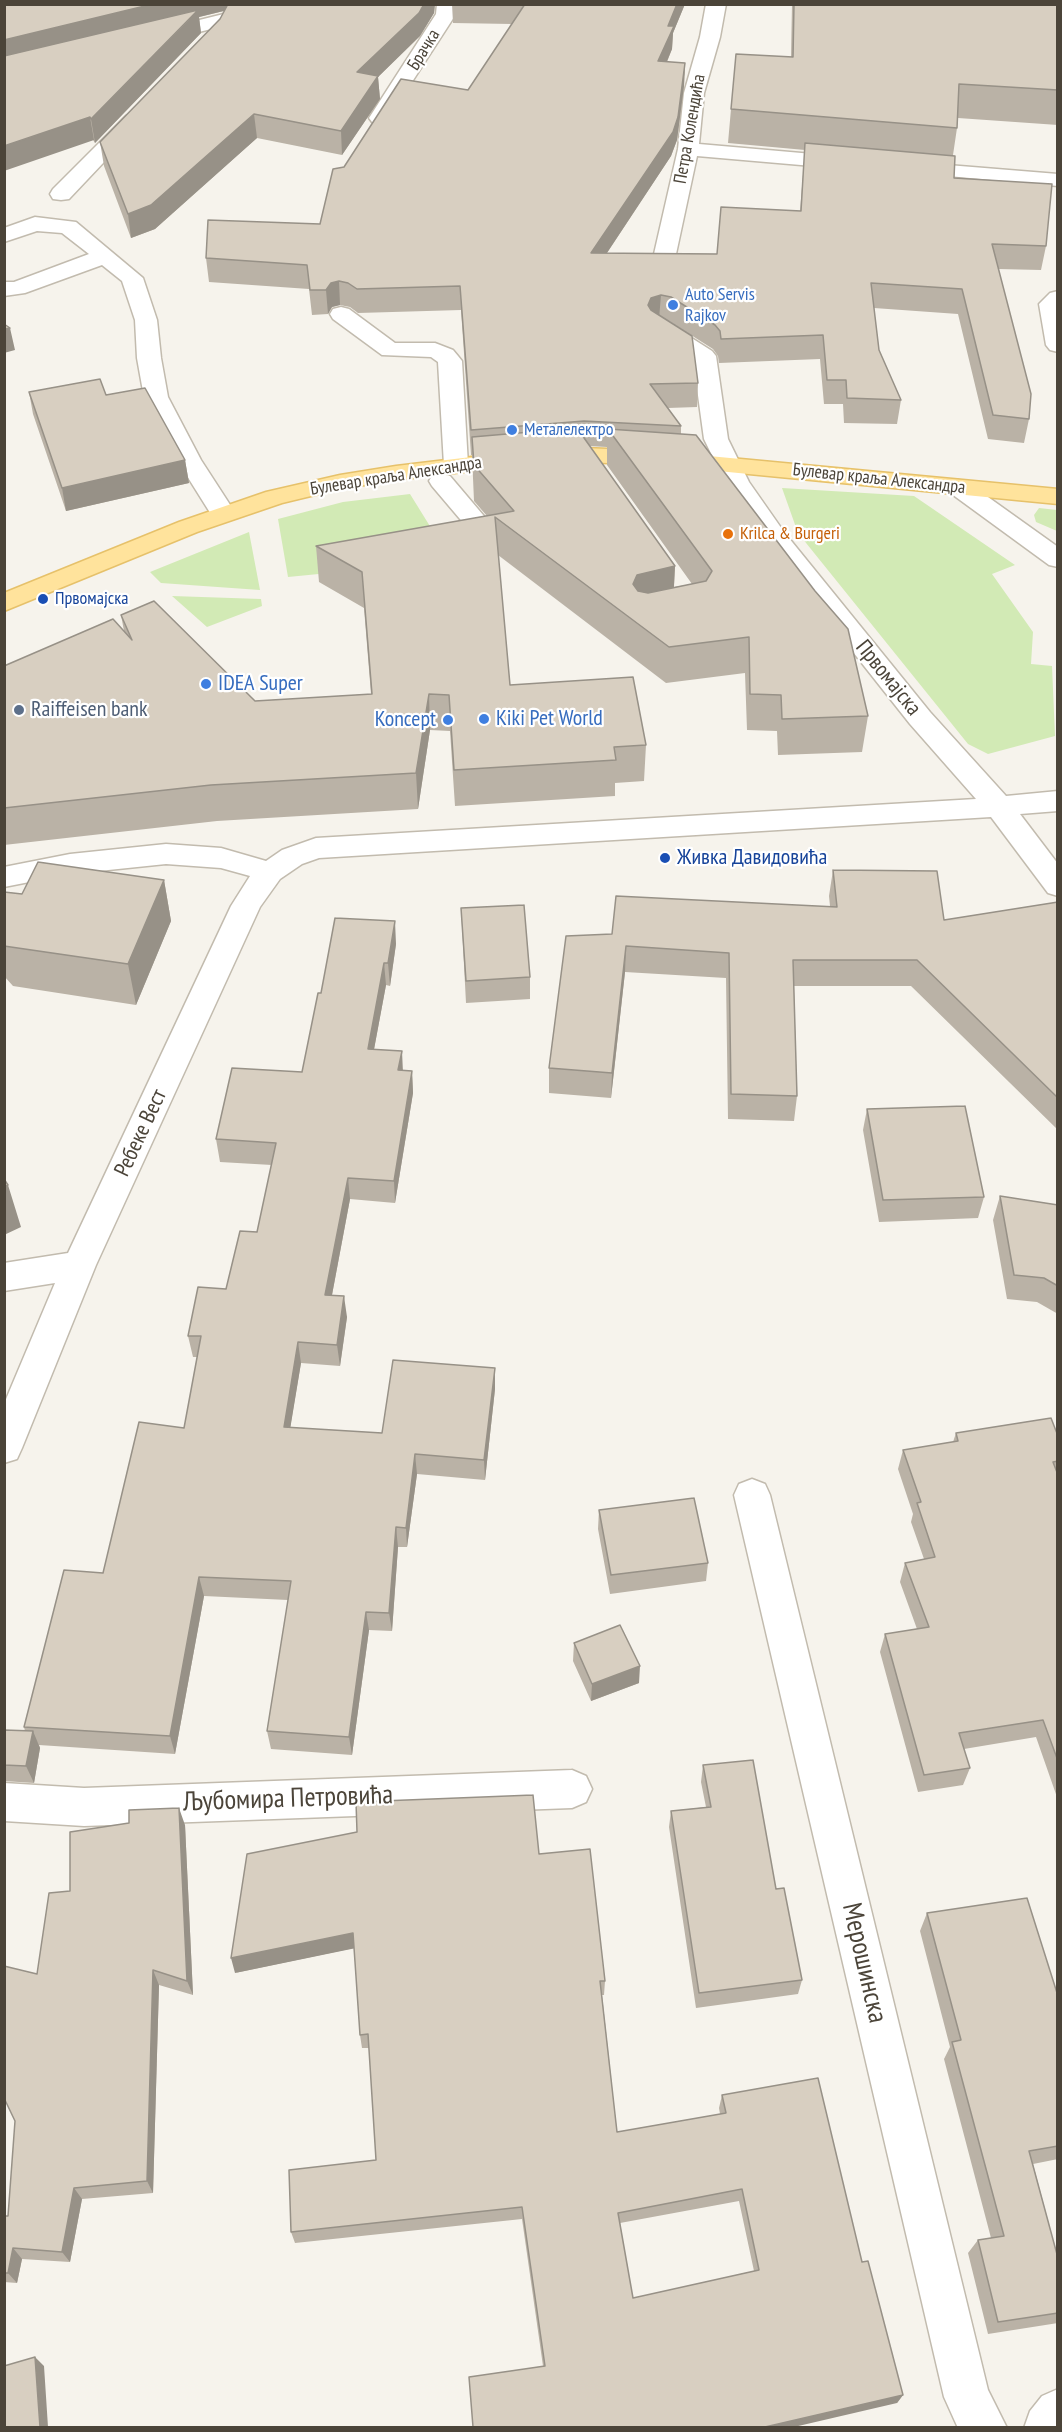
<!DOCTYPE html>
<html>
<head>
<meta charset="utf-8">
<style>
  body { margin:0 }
  #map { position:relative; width:1062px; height:2432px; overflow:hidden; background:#f6f3ec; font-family:"PT Sans Narrow",sans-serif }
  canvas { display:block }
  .frame { position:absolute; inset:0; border:6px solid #4b4439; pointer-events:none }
</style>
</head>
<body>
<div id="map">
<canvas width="1062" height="2432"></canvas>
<div class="frame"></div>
</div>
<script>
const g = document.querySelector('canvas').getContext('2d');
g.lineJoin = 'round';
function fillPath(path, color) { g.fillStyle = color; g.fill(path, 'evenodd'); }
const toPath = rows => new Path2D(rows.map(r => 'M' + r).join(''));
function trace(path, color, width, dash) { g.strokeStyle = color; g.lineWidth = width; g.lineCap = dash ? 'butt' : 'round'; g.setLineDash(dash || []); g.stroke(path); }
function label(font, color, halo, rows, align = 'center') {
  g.font = font + ' "PT Sans Narrow",sans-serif'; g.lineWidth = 4.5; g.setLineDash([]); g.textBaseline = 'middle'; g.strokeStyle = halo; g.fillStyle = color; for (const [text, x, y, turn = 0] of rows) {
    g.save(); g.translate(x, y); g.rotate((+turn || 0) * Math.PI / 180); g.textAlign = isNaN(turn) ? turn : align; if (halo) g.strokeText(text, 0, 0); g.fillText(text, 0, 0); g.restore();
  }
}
fillPath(toPath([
  [782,488,914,496,1015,565,992,574,1033,632,1031,664,1052,666,1055,736,988,754,968,744,798,533],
  [410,494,441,544,329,573,288,577,278,519,343,502],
  [1039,508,1057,510,1057,531,1036,522,1034,515],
  [249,532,260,590,161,583,150,572],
  [172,596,261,599,262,606,207,627]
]), '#d2eab5');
const minor = toPath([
  [264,4,299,4,297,8,158,42,151,40,148,36,151,32,264,4],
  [437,4,457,4,456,14,386,122,379,124,372,122,369,118,436,14,437,4],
  [706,4,726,4,720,37,704,93,699,144,847,157,854,159,858,163,854,167,847,169,697,156,676,254,673,259,665,261,657,259,654,254,678,149,684,93,700,37,706,4],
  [133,114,140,116,143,120,140,124,69,199,61,200,53,199,50,194,53,189,126,116,133,114],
  [911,162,1058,174,1058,186,904,172,900,168,904,164,911,162],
  [35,217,76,222,143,278,157,320,161,358,168,397,201,460,236,514,232,519,223,522,214,519,177,460,144,397,137,358,135,320,122,281,102,265,25,293,4,296,4,282,14,282,89,254,62,233,37,231,4,242,4,228,35,217],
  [1058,291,1058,352,1050,350,1046,345,1039,304,1050,293,1058,291],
  [341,307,349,309,395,343,435,343,453,350,458,356,462,361,468,465,465,470,456,472,447,470,444,465,438,362,431,357,382,355,333,319,330,314,333,309,341,307],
  [660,321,668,323,712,351,716,356,728,439,749,482,784,532,930,712,1006,796,1058,791,1058,811,1020,814,1058,864,1058,896,1048,893,991,817,319,858,302,864,280,879,260,907,96,1265,22,1448,17,1459,4,1463,4,1404,55,1283,4,1291,4,1263,68,1253,231,906,250,876,221,868,166,864,70,874,4,887,4,867,70,854,166,844,221,848,266,861,282,850,316,838,976,799,910,724,766,542,725,482,704,439,693,359,652,333,649,328,652,323,660,321],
  [441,474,450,476,500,535,504,540,500,545,491,548,482,545,432,486,429,481,432,476,441,474],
  [958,480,967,482,1058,547,1058,567,1049,565,949,492,946,487,949,482,958,480],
  [752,1479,765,1484,770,1495,988,2390,1007,2428,958,2428,944,2397,734,1495,739,1484,752,1479],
  [572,1770,586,1776,592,1789,586,1802,572,1808,84,1826,4,1821,4,1783,84,1788,572,1770],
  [1058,2389,1058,2428,1024,2428,1030,2411,1042,2396,1058,2389]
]);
const major = toPath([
  [584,448,656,451,1058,489,1058,504,656,465,584,462,513,466,396,480,340,489,282,503,197,532,4,611,4,593,179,522,266,492,340,475,396,466,513,452,584,448]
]);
trace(minor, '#c2bbae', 3);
trace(major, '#e6c16a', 3);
fillPath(minor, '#fff');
fillPath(major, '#ffe39c');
fillPath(toPath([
  [4,4,435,4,434,13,420,36,378,77,380,99,342,155,257,138,155,229,131,238,104,166,100,142,220,19,224,11,199,17,201,33,95,143],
  [452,4,685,4,673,33,672,49,667,62,685,63,684,86,677,140,671,156,607,253,717,254,800,211,805,150,728,143,731,109,791,57,792,4,1058,4,1058,125,958,118,957,128,953,155,954,178,1046,246,1041,270,998,269,1029,419,1024,443,988,439,958,314,874,308,879,350,901,400,897,424,844,423,843,404,824,404,820,359,719,363,718,356,713,349,669,321,698,383,697,407,668,408,681,426,681,434,868,716,862,752,778,755,777,731,747,730,745,673,666,683,498,555,510,685,646,745,644,781,615,783,615,796,455,806,450,731,430,730,418,809,217,821,4,845,4,666,124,631,121,615,255,701,371,694,364,608,319,582,316,546,487,516,474,501,472,455,471,455,461,310,358,313,350,307,340,305,332,307,328,314,312,315,309,289,209,282,206,258,320,224,344,167,468,90,512,24,453,23],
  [589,446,607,447,607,465,692,584,674,587,675,566],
  [29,392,106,395,185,460,189,483,66,511,33,414],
  [833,870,944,920,1058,902,1058,1130,911,986,794,986,797,1096,794,1121,728,1119,726,978,625,972,611,1098,549,1093,549,1068,612,934,830,906,829,896],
  [164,880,171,921,136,1005,13,986,4,976,4,892,22,894],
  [461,908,530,977,530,999,466,1003],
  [396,944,390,986,386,985,374,1049,403,1070,412,1071,413,1093,395,1203,350,1199,332,1295,347,1317,340,1366,301,1363,290,1428,382,1433,495,1389,485,1480,417,1474,407,1547,398,1547,392,1631,369,1630,352,1755,271,1749,267,1731,288,1600,204,1596,175,1754,39,1745,40,1748,34,1783,4,1781,4,1730,25,1731,24,1727,103,1573,184,1428,197,1357,193,1357,188,1336,226,1289,257,1232,272,1165,220,1162,216,1139,302,1072,321,993],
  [867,1109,984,1197,978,1218,879,1222,863,1130],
  [1000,1196,1058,1205,1058,1314,1037,1302,1007,1299,993,1220],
  [956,1433,1058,1436,1058,1800,1036,1737,964,1749,970,1768,963,1785,918,1792,880,1652,885,1634,917,1629,900,1582,905,1563,924,1559,911,1522,913,1514,898,1469,903,1450,953,1442],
  [599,1510,708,1563,706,1581,610,1594,598,1529],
  [574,1643,639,1683,591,1701,573,1661],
  [703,1765,776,1889,802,1980,798,1994,696,2008,669,1827,671,1811,706,1807,701,1782],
  [185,1825,193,1995,159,1985,153,2193,82,2199,70,2262,22,2259,17,2283,4,2282,4,2216,8,2216,37,1974,70,1891],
  [539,1854,605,1981,604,1995,602,1995,617,2132,720,2114,719,2108,722,2095,862,2262,903,2395,897,2403,543,2366,522,2219,295,2243,291,2232,376,2160,369,2048,362,2048,360,2035,354,1948,235,1973],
  [739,2201,754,2271,633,2298,620,2223],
  [927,1913,1058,1996,1058,2159,1033,2164,1058,2258,1058,2323,988,2334,968,2253,978,2240,991,2238,944,2059,950,2047,920,1931]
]), '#bab2a6');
fillPath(toPath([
  [153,4,252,4,199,17,201,33,95,143,91,119,189,20,4,64,4,40],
  [424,4,435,4,434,13,420,36,378,77,380,99,342,155,341,131,357,72],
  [677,4,685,4,673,33,672,49,657,85,658,61,668,26],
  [685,63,684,86,677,140,671,156,591,277,591,253],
  [254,114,257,138,155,229,131,238,128,214],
  [90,117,94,140,4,171,4,146],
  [339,281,340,305,332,307,328,314,326,290,331,283],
  [661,295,659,319,650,322,648,305,651,298],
  [10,328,15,350,4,353,4,329],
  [185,460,189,483,66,511,62,488],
  [675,566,673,603,635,612,631,620,633,584,637,575],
  [429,694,430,730,418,809,416,773],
  [164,880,171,921,136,1005,128,964],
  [395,921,396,944,390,986,388,963],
  [626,946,625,972,611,1098,612,1073],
  [384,963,386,985,370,1071,368,1049],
  [402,1051,403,1073,398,1070],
  [412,1071,413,1093,395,1203,394,1181],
  [348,1178,350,1199,328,1316,325,1295],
  [8,1185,21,1227,4,1235,4,1187],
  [344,1296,347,1317,340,1366,337,1345],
  [298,1342,301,1363,287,1448,284,1427],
  [495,1368,495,1389,485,1480,484,1460],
  [415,1454,417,1474,407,1547,406,1528],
  [396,1527,398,1547,392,1631,389,1613],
  [199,1577,204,1596,175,1754,170,1736],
  [366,1612,369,1630,352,1755,349,1737],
  [640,1666,639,1683,591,1701,592,1684],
  [33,1731,40,1748,34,1783,26,1766],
  [179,1808,185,1825,193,1995,187,1981],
  [353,1933,356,1948,235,1973,231,1958],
  [153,1970,159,1985,153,2193,147,2181],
  [74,2188,82,2199,70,2262,62,2252],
  [13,2248,22,2259,17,2283,8,2273],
  [35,2357,44,2366,48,2427,40,2427],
  [903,2395,897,2403,794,2427,765,2427]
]), '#979187');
const building = toPath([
  [4,4,153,4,4,40,4,4],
  [228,4,424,4,419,13,357,72,378,76,341,131,254,114,151,205,128,214,100,142,220,19,228,4],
  [525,4,677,4,668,26,674,26,658,61,685,63,678,117,673,132,591,253,717,254,721,207,801,211,805,143,955,156,954,178,1052,184,1046,246,992,244,1031,394,1029,419,993,415,962,289,871,283,879,350,901,400,847,398,846,380,827,380,823,335,721,339,720,331,715,325,671,297,661,295,651,298,648,305,651,310,692,336,698,383,650,384,681,426,584,421,471,430,460,286,357,289,348,283,339,281,331,283,326,290,310,290,307,265,206,258,208,220,320,224,333,169,344,167,401,79,468,90,525,4],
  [794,4,1058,4,1058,90,959,84,957,128,731,109,736,54,793,57,794,4],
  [198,10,91,119,90,117,4,146,4,56,198,10],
  [4,324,10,328,4,329,4,324],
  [100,379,106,395,145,388,185,460,62,488,29,392,100,379],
  [577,428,675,566,637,575,633,584,638,591,648,593,706,581,712,571,608,429,696,435,815,591,848,629,868,716,782,719,781,695,750,694,749,637,669,647,495,517,510,685,633,677,646,745,614,747,616,760,454,770,449,695,429,694,416,773,211,785,4,808,4,666,113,619,132,640,121,615,154,601,255,701,372,694,362,572,316,546,514,511,474,465,472,437,577,428],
  [38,862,164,880,128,964,4,946,4,892,22,894,38,862],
  [833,870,937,871,944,920,1058,902,1058,1098,917,960,793,960,797,1096,731,1094,729,953,626,946,612,1073,549,1068,566,936,612,934,616,896,837,907,833,870],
  [524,905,530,977,466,981,461,908,524,905],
  [335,918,395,921,388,963,384,963,368,1049,402,1051,398,1070,412,1071,394,1181,348,1178,325,1295,344,1296,337,1345,298,1342,284,1427,382,1433,393,1360,495,1368,484,1460,415,1454,406,1528,396,1527,389,1613,366,1612,349,1737,267,1731,291,1581,199,1577,170,1736,24,1727,64,1570,103,1573,139,1422,184,1428,201,1336,188,1336,198,1287,226,1289,240,1231,257,1232,276,1143,216,1139,232,1068,302,1072,318,993,321,993,335,918],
  [965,1106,984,1197,883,1200,867,1109,965,1106],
  [4,1179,8,1185,4,1187,4,1179],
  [1000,1196,1058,1205,1058,1286,1044,1278,1014,1275,1000,1196],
  [1051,1418,1058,1436,1058,1461,1053,1462,1058,1475,1058,1761,1043,1720,959,1733,970,1768,924,1775,885,1634,929,1627,905,1563,935,1557,917,1503,921,1502,903,1450,958,1441,956,1433,1051,1418],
  [694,1498,708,1563,611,1575,599,1510,694,1498],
  [620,1625,640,1666,592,1684,574,1643,620,1625],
  [4,1730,33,1731,26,1766,4,1765,4,1730],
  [753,1760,776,1889,784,1888,802,1980,699,1993,671,1811,711,1807,703,1765,753,1760],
  [533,1795,539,1854,590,1849,605,1981,600,1981,617,2132,726,2113,722,2095,818,2078,862,2262,868,2261,903,2395,765,2427,473,2427,469,2377,545,2366,522,2207,291,2232,289,2170,376,2160,368,2034,360,2035,353,1933,231,1958,247,1854,357,1832,356,1802,533,1795],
  [742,2189,759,2270,633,2298,618,2213,742,2189],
  [179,1808,187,1981,153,1970,147,2181,74,2188,62,2252,13,2248,8,2273,4,2273,4,2216,8,2216,15,2121,4,2098,4,1966,37,1974,49,1893,70,1891,70,1832,129,1823,129,1810,179,1808],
  [1027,1898,1058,1996,1058,2146,1029,2151,1058,2258,1058,2313,998,2322,978,2240,1004,2236,952,2042,961,2040,927,1913,1027,1898],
  [35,2357,40,2427,4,2427,4,2366,35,2357]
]);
fillPath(building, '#d8cfc1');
trace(building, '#979187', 1.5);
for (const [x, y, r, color] of [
  [673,305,6,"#3f7fe0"],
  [512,430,6,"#3f7fe0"],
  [728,534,6,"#e8710a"],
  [43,599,6,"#1a4fb4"],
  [206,684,6,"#3f7fe0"],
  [19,710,6,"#5c6f8a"],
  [484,719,6,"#3f7fe0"],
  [448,720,6,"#3f7fe0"],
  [665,858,6,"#1a4fb4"]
]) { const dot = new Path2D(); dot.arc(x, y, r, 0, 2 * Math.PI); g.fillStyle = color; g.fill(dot); trace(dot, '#fff', 2); }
label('18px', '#4b4439', '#fff', [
  ["Брачка",424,50,-58],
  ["Петра Колендића",690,129,-80],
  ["Булевар краља Александра",396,476,-9],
  ["Булевар краља Александра",879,479,6]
]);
label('18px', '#366cbe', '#fff', [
  ["Auto Servis",685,295],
  ["Rajkov",685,316],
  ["Металелектро",524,430]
], 'left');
label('18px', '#c56008', '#fff', [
  ["Krilca & Burgeri",740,534]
], 'left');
label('18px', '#164399', '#fff', [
  ["Првомајска",55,599]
], 'left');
label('22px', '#4b4439', '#fff', [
  ["Првомајска",888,678,51],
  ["Ребеке Вест",141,1133,-65]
]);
label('22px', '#366cbe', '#fff', [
  ["IDEA Super",218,684],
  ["Kiki Pet World",496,719],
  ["Koncept",436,720,"right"]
], 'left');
label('22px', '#4e5e75', '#fff', [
  ["Raiffeisen bank",31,710]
], 'left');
label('22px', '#164399', '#fff', [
  ["Живка Давидовића",677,858]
], 'left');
label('27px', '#4b4439', '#fff', [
  ["Љубомира Петровића",288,1799,-2],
  ["Мерошинска",864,1963,77]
]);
</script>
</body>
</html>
